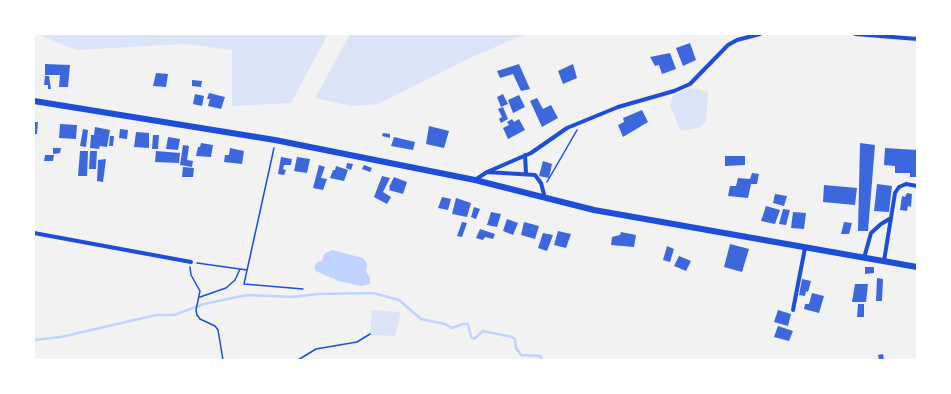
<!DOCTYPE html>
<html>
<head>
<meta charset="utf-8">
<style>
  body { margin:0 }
  #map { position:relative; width:951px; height:394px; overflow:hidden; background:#f2f2f2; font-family:"IBM Plex Sans",sans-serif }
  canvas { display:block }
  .frame { position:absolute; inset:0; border:35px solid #fff; pointer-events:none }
</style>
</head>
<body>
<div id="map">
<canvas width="951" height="394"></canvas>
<div class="frame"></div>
</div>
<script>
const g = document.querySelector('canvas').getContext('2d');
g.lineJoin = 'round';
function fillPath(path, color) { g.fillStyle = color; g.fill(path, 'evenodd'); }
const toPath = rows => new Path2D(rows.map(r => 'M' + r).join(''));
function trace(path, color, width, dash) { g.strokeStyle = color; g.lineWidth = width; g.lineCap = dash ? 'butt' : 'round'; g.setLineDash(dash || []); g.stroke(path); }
fillPath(toPath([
  [37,34,328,34,291,103,232,106,232,50,185,44,76,50],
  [350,34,526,34,474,56,378,104,351,106,315,98],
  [692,88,708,92,706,121,699,128,681,131,670,106,673,96,681,91],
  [372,310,401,312,395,336,370,335]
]), '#dbe4f7');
fillPath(toPath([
  [332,250,363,258,367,263,366,271,370,278,370,284,362,286,338,281,333,278,331,278,316,271,314,267,317,262,322,261,324,254]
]), '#bfd3fe');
trace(toPath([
  [34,340,61,337,156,315,174,315,204,304,247,295,293,297,318,294,373,293,399,300,421,319,445,324,452,328,463,324,468,324,471,337,474,339,483,331,512,337,515,339,516,348,521,355,540,356,542,360]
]), '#bfd3fe', 2.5);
fillPath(toPath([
  [690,43,696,60,683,66,676,48],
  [670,53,676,69,662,74,659,65,655,66,650,57],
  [45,64,70,65,68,87,59,87,60,75,45,75],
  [519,64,530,89,521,91,513,74,500,78,497,71],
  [573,64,577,78,563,84,558,71],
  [156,73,168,74,166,87,153,86],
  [45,76,49,76,51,89,48,89,48,85,44,85],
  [192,80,202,81,201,87,192,86],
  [209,93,225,97,221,109,208,106,210,99,207,99],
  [195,94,204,96,202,106,193,104],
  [503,94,508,104,501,107,497,97],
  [519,95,525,107,513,113,508,100],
  [537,98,543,109,551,105,558,118,542,127,530,101],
  [503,107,508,119,501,123,499,119,502,117,498,109],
  [642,110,648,122,623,137,618,125,624,122,623,118],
  [512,119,514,122,519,119,525,130,508,139,503,128,509,125,507,122],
  [34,122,38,122,37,134,34,134],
  [60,124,77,125,76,139,59,138],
  [429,126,449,131,444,148,426,144],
  [95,127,110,130,107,147,100,146,99,149,90,148,91,135,94,135],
  [83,129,88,130,86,147,80,146],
  [120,129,128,130,127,139,119,138],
  [136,132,149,133,149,148,134,147],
  [383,133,390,134,390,138,382,136],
  [153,135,159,135,158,149,152,149],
  [110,136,114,136,113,146,109,146],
  [168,137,180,139,178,150,166,149],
  [394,137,415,142,413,150,391,146],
  [201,143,213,145,211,157,196,156,198,147,200,147],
  [860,143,875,145,868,231,858,231],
  [183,145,189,146,187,160,193,161,192,167,180,165],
  [53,148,61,148,60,153,53,154],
  [230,148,244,151,242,164,224,162,225,155,229,155],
  [885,148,917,150,917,177,910,177,910,173,895,173,895,166,884,165],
  [80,151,88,151,87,176,78,176],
  [90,151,97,151,96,169,89,169],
  [156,151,180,153,179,163,155,162],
  [45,155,54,155,53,161,44,161],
  [725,156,745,156,745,165,725,166],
  [281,157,292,159,291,165,284,165,283,169,286,170,284,175,278,174],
  [297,157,310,159,307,173,294,171],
  [106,159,103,182,97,181,98,160],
  [543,161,552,164,549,178,539,176],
  [347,163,353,164,351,170,346,168],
  [319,165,325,167,321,178,327,179,323,190,313,188],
  [364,165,372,168,370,172,362,169],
  [336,166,348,170,344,181,330,178,333,170,335,170],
  [183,167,194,168,193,177,182,177],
  [752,173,759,174,757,184,751,184,748,198,728,196,730,186,736,186,738,178,750,179],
  [382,176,390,178,383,192,391,197,387,204,374,197],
  [394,177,407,182,403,194,389,190,390,188,389,187],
  [877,184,892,186,889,212,874,211],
  [824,185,857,188,855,205,823,202],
  [907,193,912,194,911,207,908,206,907,211,900,210,902,196,905,197],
  [775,194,787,196,784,206,773,203],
  [442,197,451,199,448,210,438,208],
  [456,198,471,203,467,217,452,214],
  [766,206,780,210,775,224,761,221],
  [474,207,480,209,476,219,471,217],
  [783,209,790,210,786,225,779,224],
  [491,212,501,214,497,227,487,225],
  [793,212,806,213,804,229,791,228],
  [507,219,518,223,513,235,503,231],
  [462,222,467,223,462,237,457,236],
  [524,222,539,226,535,239,521,235],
  [844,222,852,223,849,234,841,234],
  [480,229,495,234,493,239,485,237,483,240,476,238],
  [558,231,571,234,566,248,554,245],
  [621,232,636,235,634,247,611,245,612,237,620,235],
  [543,233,553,235,547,251,538,248],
  [730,244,749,249,742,272,724,267],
  [667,246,674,249,670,262,663,260],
  [679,256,691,261,686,271,674,266],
  [865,267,874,267,874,273,865,274],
  [877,278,883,279,882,301,876,301],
  [802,279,811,281,808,292,806,291,805,296,799,295],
  [855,284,868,284,866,302,852,302],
  [812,293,824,296,819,313,804,309,805,304,809,304],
  [858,304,864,304,864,317,857,317],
  [778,310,791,314,788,326,774,322],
  [778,326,793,331,789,341,774,337],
  [883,354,884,360,879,360,878,355]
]), '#3d67dc');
trace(toPath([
  [274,148,244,284,303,289],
  [547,182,577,130],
  [197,263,247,270],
  [190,267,191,275,200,291,196,310,197,315,200,319,215,326,218,330,223,360],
  [200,297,226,288,235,280,240,269],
  [298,360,316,349,357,342,370,334]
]), '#1d4ed8', 1.5);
trace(toPath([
  [855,34,917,39],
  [525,155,526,173],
  [487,172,535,175,541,183,545,198],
  [475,180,487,172,531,153,567,128,618,107,674,91,690,84,728,45,737,40,760,34],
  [34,233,191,262],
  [864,258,871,233,881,224,891,218],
  [884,261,895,193,899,187,906,184,917,186],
  [793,310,805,248]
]), '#1d4ed8', 4);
trace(toPath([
  [34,101,275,140,475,180,594,210,917,267]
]), '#1d4ed8', 6);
</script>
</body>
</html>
